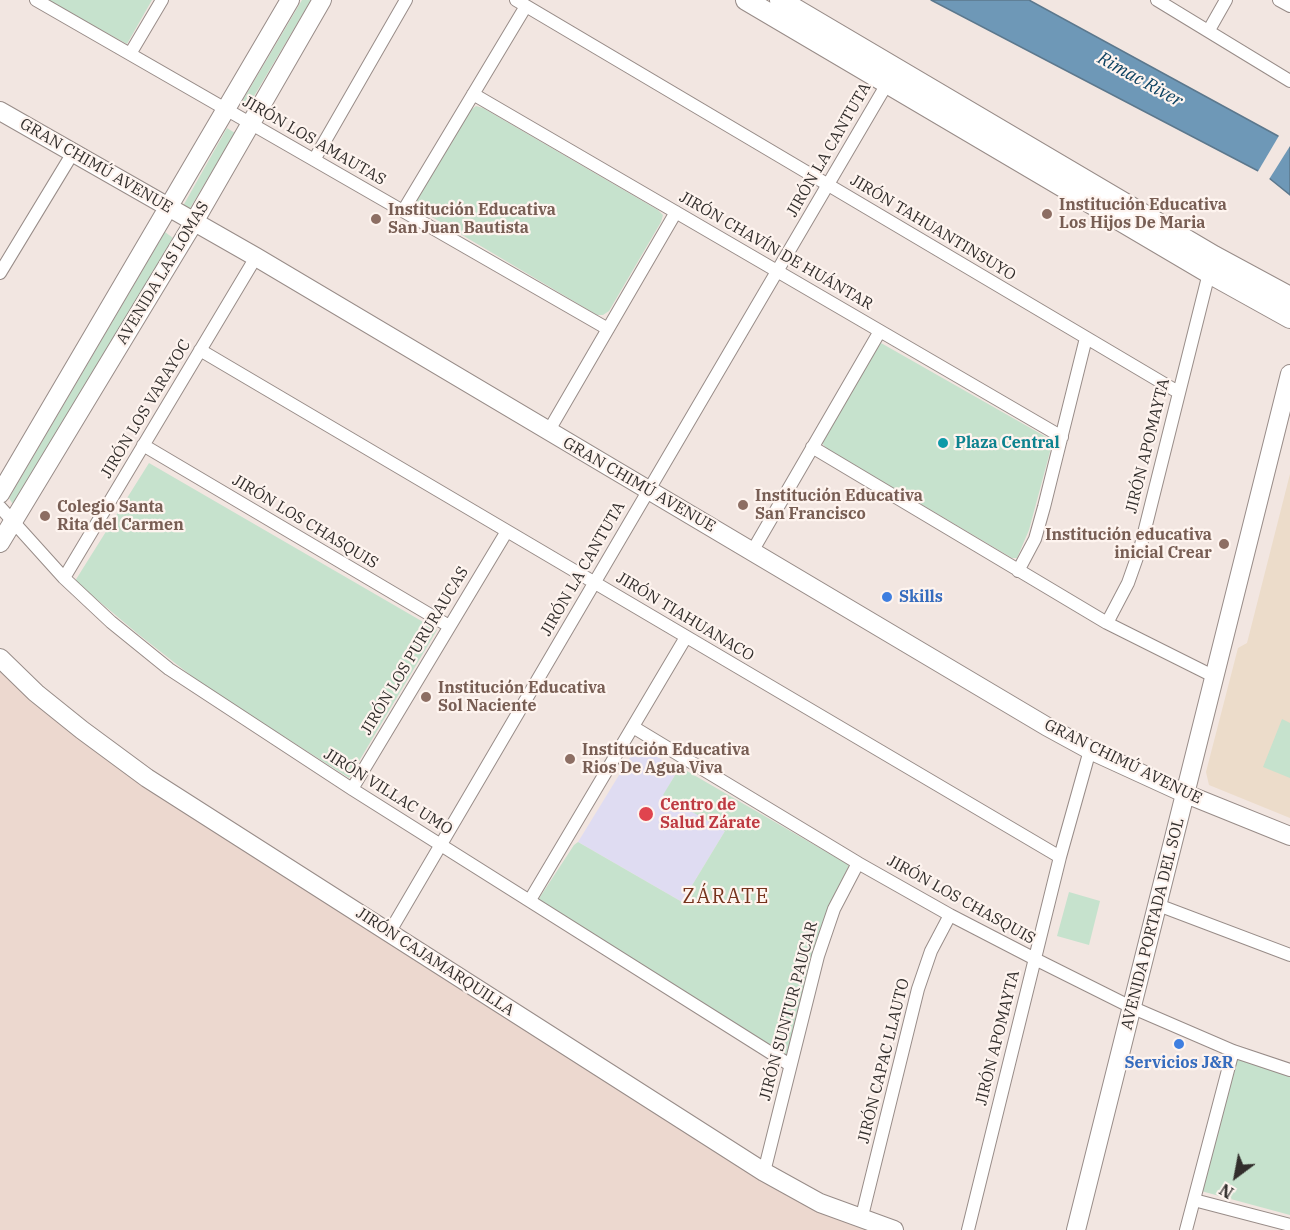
<!DOCTYPE html>
<html>
<head>
<meta charset="utf-8">
<style>
  body { margin:0 }
  #map { position:relative; width:1290px; height:1230px; overflow:hidden; background:#f2e6e1; font-family:"IBM Plex Serif",serif }
  canvas { display:block }
  .north { position:absolute; left:1206px; top:1146px; width:60px; height:60px; -webkit-text-stroke:4px #fef4ef; paint-order:stroke; rotate:212deg; font-size:16px; font-weight:700; line-height:24px; text-align:center; color:#322e2c }
  .north::after { content:''; display:block; margin:auto; width:21px; height:27px; background:#322e2c; clip-path:polygon(50% 0,100% 100%,50% 72%,0 100%) }
</style>
</head>
<body>
<div id="map">
<canvas width="1290" height="1230"></canvas>
<div class="north">N</div>
</div>
<script>
const g = document.querySelector('canvas').getContext('2d');
g.lineJoin = 'round';
function fillPath(path, color) { g.fillStyle = color; g.fill(path, 'evenodd'); }
const toPath = rows => new Path2D(rows.map(r => 'M' + r).join(''));
function trace(path, color, width, dash) { g.strokeStyle = color; g.lineWidth = width; g.lineCap = dash ? 'butt' : 'round'; g.setLineDash(dash || []); g.stroke(path); }
function label(font, color, halo, rows, align = 'center') {
  g.font = font + ' "IBM Plex Serif",serif'; g.lineWidth = 4.5; g.setLineDash([]); g.textBaseline = 'middle'; g.strokeStyle = halo; g.fillStyle = color; for (const [text, x, y, turn = 0] of rows) {
    g.save(); g.translate(x, y); g.rotate((+turn || 0) * Math.PI / 180); g.textAlign = isNaN(turn) ? turn : align; if (halo) g.strokeText(text, 0, 0); g.fillText(text, 0, 0); g.restore();
  }
}
fillPath(toPath([
  [0,652,152,781,759,1167,855,1215,905,1230,0,1230]
]), '#ecd8cf');
fillPath(toPath([
  [1290,474,1290,818,1209,785,1206,772,1238,648,1247,643]
]), '#ecdcca');
fillPath(toPath([
  [642,748,678,769,664,795,725,831,682,902,578,842,635,749]
]), '#dfdcf2');
fillPath(toPath([
  [47,0,152,0,127,44],
  [302,0,311,0,247,108,240,105],
  [476,106,483,108,658,210,663,215,661,222,609,311,603,315,597,315,420,210,416,205,416,200,471,110],
  [227,128,235,133,189,210,183,206],
  [165,232,173,238,14,506,9,498],
  [881,343,1048,438,1051,448,1029,530,1017,558,1012,558,826,448,822,443,823,437,876,347],
  [149,463,437,630,349,778,203,685,138,634,75,581],
  [1282,719,1290,723,1290,778,1263,767],
  [680,767,849,865,823,921,786,1056,538,900,574,845,578,842,682,902,725,831,663,795],
  [1069,892,1100,901,1089,945,1057,936],
  [1238,1057,1290,1075,1290,1215,1201,1191]
]), '#c6e2cd');
const water = toPath([
  [931,0,1029,0,1278,136,1290,145,1290,195,1264,174,931,0]
]);
fillPath(water, '#6e98b7');
trace(water, '#5c788d', 1.5);
fillPath(toPath([
  [1280,134,1290,141,1290,146,1268,181,1257,173]
]), '#f2e6e1');
const street = toPath([
  [36,0,608,329],
  [516,0,1178,392],
  [1157,0,1290,81],
  [1279,0,1290,6],
  [1209,30,1226,0],
  [130,54,162,0],
  [473,94,1062,437],
  [314,160,406,0],
  [403,211,526,6],
  [0,273,74,151],
  [200,350,1060,857],
  [548,432,676,212],
  [143,445,449,626],
  [812,447,1107,623,1215,677],
  [0,507,64,578,111,622,169,669,352,789,790,1065],
  [753,550,880,331],
  [1018,571,1035,539,1044,507,1086,338],
  [64,578,256,257],
  [1107,623,1128,583,1140,549,1209,273],
  [633,727,858,863,950,915,1035,959,1131,1007,1233,1051,1290,1070],
  [352,789,507,531],
  [530,900,686,637],
  [1158,905,1290,955],
  [389,933,891,77],
  [764,1172,818,956,834,909,858,863],
  [1194,1200,1290,1225],
  [861,1220,918,989,931,951,950,915],
  [968,1230,1060,857,1090,750],
  [1186,1230,1233,1051]
]);
const secondary = toPath([
  [0,111,256,257,1046,726,1090,750,1186,794,1290,836],
  [0,494,290,0],
  [0,543,194,222,322,0],
  [0,658,36,693,82,730,147,778,764,1172,820,1203,894,1230],
  [1076,1230,1290,374]
]);
const primary = toPath([
  [746,0,1209,273,1290,318],
  [780,0,1214,256,1290,297]
]);
trace(street, '#988c88', 14);
trace(secondary, '#988c88', 20);
trace(primary, '#988c88', 22);
trace(street, '#fff', 12);
trace(secondary, '#fff', 18);
trace(primary, '#fff', 20);
for (const [x, y, r, color] of [
  [1047,214,6,"#8d6e63"],
  [376,219,6,"#8d6e63"],
  [943,443,6,"#0f9aa8"],
  [743,505,6,"#8d6e63"],
  [45,516,6,"#8d6e63"],
  [1224,544,6,"#8d6e63"],
  [887,597,6,"#3f7fe0"],
  [426,697,6,"#8d6e63"],
  [570,759,6,"#8d6e63"],
  [646,814,8,"#e0444e"],
  [1179,1044,6,"#3f7fe0"]
]) { const dot = new Path2D(); dot.arc(x, y, r, 0, 2 * Math.PI); g.fillStyle = color; g.fill(dot); trace(dot, '#fef4ef', 2); }
label('16px', '#322e2c', '#fef4ef', [
  ["JIRÓN LOS AMAUTAS",314,141,30],
  ["JIRÓN LA CANTUTA",829,150,-60],
  ["GRAN CHIMÚ AVENUE",96,166,30],
  ["JIRÓN TAHUANTINSUYO",933,228,31],
  ["JIRÓN CHAVÍN DE HUÁNTAR",776,251,30],
  ["AVENIDA LAS LOMAS",163,273,-59],
  ["JIRÓN LOS VARAYOC",146,409,-59],
  ["JIRÓN APOMAYTA",1148,446,-76],
  ["GRAN CHIMÚ AVENUE",639,485,30],
  ["JIRÓN LOS CHASQUIS",305,522,31],
  ["JIRÓN LA CANTUTA",583,569,-60],
  ["JIRÓN TIAHUANACO",685,617,31],
  ["JIRÓN LOS PURURAUCAS",415,651,-59],
  ["GRAN CHIMÚ AVENUE",1123,762,26],
  ["JIRÓN VILLAC UMO",388,792,32],
  ["JIRÓN LOS CHASQUIS",961,900,29],
  ["AVENIDA PORTADA DEL SOL",1153,924,-76],
  ["JIRÓN CAJAMARQUILLA",435,962,33],
  ["JIRÓN SUNTUR PAUCAR",789,1011,-75],
  ["JIRÓN APOMAYTA",998,1038,-76],
  ["JIRÓN CAPAC LLAUTO",884,1061,-76]
]);
label('bold 16px', '#785e54', '#fef4ef', [
  ["Institución Educativa",1059,205],
  ["Los Hijos De Maria",1059,223],
  ["Institución Educativa",388,210],
  ["San Juan Bautista",388,228],
  ["Institución Educativa",755,496],
  ["San Francisco",755,514],
  ["Colegio Santa",57,507],
  ["Rita del Carmen",57,525],
  ["Institución educativa",1212,535,"right"],
  ["inicial Crear",1212,553,"right"],
  ["Institución Educativa",438,688],
  ["Sol Naciente",438,706],
  ["Institución Educativa",582,750],
  ["Rios De Agua Viva",582,768]
], 'left');
label('bold 16px', '#0d838f', '#fef4ef', [
  ["Plaza Central",955,443]
], 'left');
label('bold 16px', '#366cbe', '#fef4ef', [
  ["Skills",899,597],
  ["Servicios J&R",1179,1063,"center"]
], 'left');
label('bold 16px', '#be3a42', '#fef4ef', [
  ["Centro de",660,805],
  ["Salud Zárate",660,823]
], 'left');
label('italic 18px', '#0b4161', '#fef4ef', [
  ["Rimac River",1140,80,29]
]);
g.letterSpacing = '1.5px';
label('20px', '#76331c', '#fef4ef', [
  ["ZÁRATE",726,897]
]);
g.letterSpacing = '0px';
</script>
</body>
</html>
